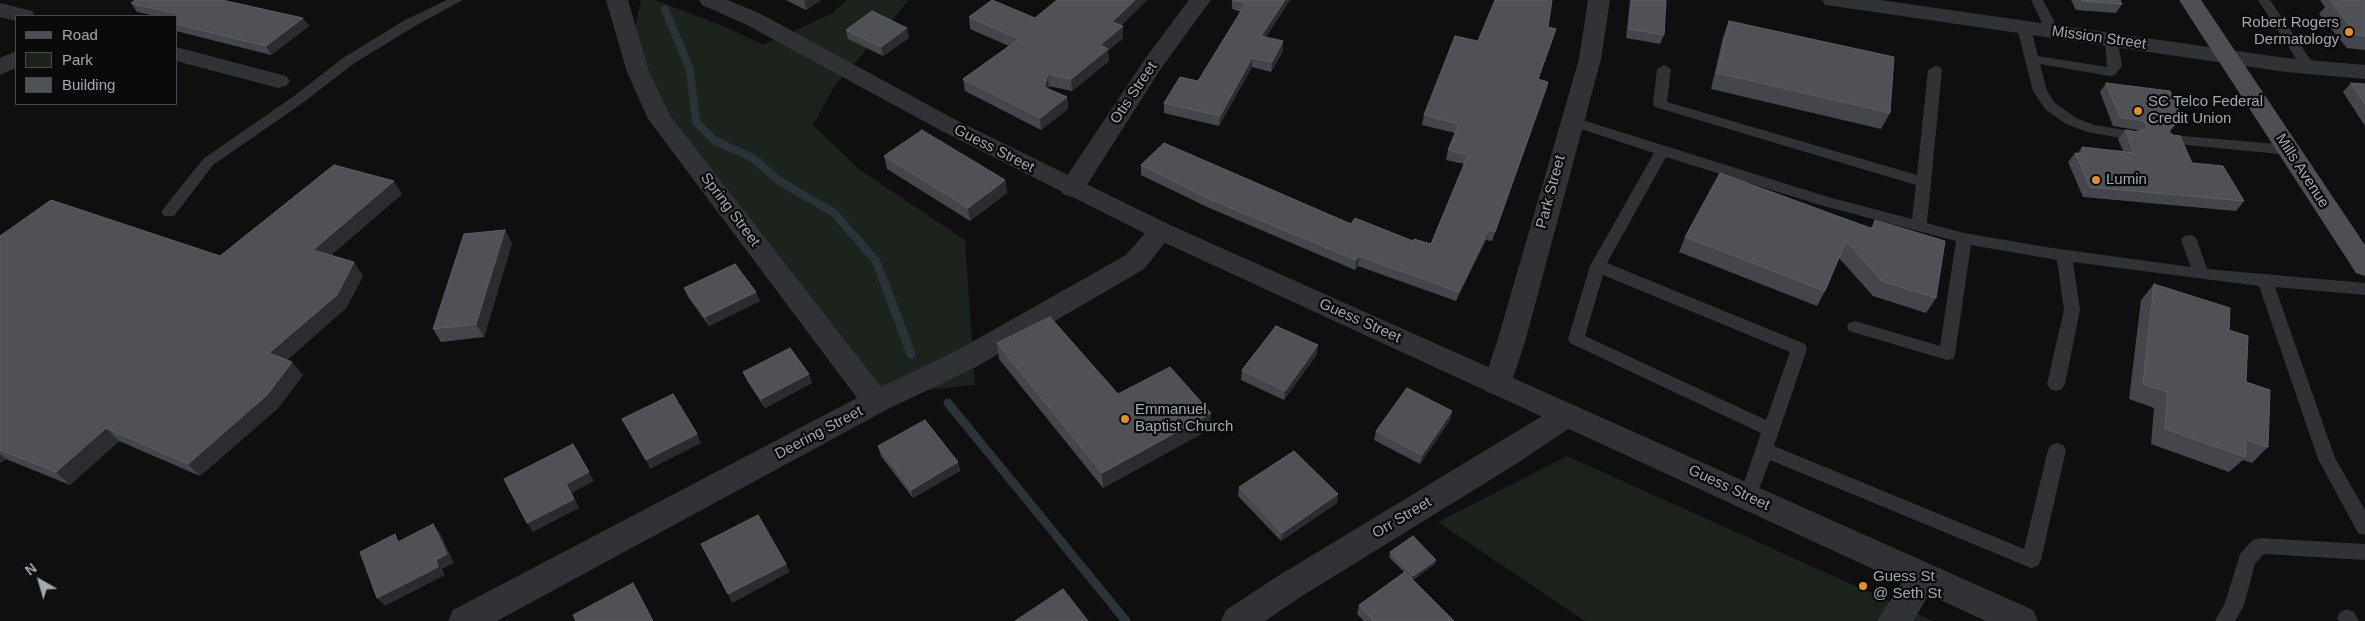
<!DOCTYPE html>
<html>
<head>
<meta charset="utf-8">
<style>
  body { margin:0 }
  #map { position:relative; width:2365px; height:621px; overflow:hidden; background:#0f0f10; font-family:Helvetica,sans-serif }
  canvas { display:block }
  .legend { position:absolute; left:15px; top:15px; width:162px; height:90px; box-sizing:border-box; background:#0a0a0b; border:1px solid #46494d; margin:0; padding:6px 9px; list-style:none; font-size:15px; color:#a1a8b0 }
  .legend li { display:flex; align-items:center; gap:10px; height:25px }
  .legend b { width:25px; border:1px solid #46494d }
  .north { position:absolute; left:15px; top:556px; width:50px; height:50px; -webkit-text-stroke:4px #0a0a0b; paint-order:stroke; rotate:322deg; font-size:14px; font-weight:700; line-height:20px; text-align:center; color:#a1a8b0 }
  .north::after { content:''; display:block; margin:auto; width:18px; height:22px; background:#a1a8b0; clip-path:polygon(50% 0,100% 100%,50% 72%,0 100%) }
</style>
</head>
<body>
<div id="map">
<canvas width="2365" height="621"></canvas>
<ul class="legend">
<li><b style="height:6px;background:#4d4f54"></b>Road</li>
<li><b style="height:14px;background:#1c231c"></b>Park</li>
<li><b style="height:14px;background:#4f5156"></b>Building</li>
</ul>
<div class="north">N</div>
</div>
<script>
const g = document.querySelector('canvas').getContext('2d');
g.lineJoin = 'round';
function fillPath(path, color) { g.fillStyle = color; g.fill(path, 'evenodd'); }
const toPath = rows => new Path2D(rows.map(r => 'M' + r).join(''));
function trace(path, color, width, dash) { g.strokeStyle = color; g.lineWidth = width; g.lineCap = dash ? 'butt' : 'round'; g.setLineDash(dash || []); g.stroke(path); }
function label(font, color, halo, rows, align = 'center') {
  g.font = font + ' Helvetica,sans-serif'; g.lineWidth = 4.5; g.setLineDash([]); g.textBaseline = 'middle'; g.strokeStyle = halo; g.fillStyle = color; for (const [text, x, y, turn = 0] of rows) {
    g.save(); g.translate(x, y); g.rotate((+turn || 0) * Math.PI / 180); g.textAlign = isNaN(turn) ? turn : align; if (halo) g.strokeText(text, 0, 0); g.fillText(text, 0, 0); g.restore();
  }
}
fillPath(toPath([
  [641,0,655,0,728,28,763,45,831,14,847,0,909,0,834,87,813,125,860,170,965,240,975,385,885,394,756,261,630,55],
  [1567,456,1933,621,1585,621,1438,522]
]), '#1c231c');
trace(toPath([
  [665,9,690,70,696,122,715,141,753,158,778,180,834,213,876,261,882,277]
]), '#2a3338', 8);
trace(toPath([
  [882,276,911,354],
  [948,403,1126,621]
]), '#2a3338', 9);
fillPath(toPath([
  [447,0,463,0,415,26,353,64,304,102,213,165,174,216,164,216,161,212,164,208,203,159,294,96,343,58,405,20,447,0],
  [2031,0,2043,0,2060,32,2058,35,2048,35,2031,0],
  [2258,0,2270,0,2316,68,2314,71,2304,71,2258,0],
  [2024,24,2031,28,2038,56,2107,67,2105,40,2107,37,2117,37,2122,66,2115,75,2110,76,2040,64,2047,91,2055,103,2076,118,2094,125,2137,132,2139,135,2137,138,2132,140,2087,132,2066,124,2045,109,2033,91,2017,28,2024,24],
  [1664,65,1671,69,1667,102,1917,175,1928,70,1935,66,1940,67,1942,70,1927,223,1964,233,2052,248,2191,267,2181,240,2184,236,2189,235,2194,236,2197,240,2207,269,2365,283,2365,295,2275,287,2335,458,2365,510,2365,535,2358,533,2318,459,2259,286,2073,262,2080,310,2065,384,2062,389,2056,391,2050,389,2047,384,2064,310,2057,260,1971,245,1955,354,1953,359,1947,360,1849,331,1847,327,1849,323,1855,321,1940,346,1956,241,1820,205,1666,157,1607,263,1805,344,1807,349,1774,446,2024,549,2048,450,2051,445,2057,443,2063,445,2066,450,2041,560,2038,566,2031,568,1770,460,1754,502,1748,505,1742,502,1739,497,1761,433,1570,343,1568,339,1590,266,1654,153,1566,124,1564,121,1571,116,1576,118,1828,197,1912,219,1916,185,1655,107,1653,104,1657,69,1664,65],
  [1603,275,1790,352,1766,420,1585,336,1603,275],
  [2171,135,2289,145,2296,150,2289,155,2166,143,2164,140,2166,137,2171,135],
  [2260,538,2365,544,2365,560,2264,554,2255,564,2244,605,2235,621,2215,621,2225,603,2240,554,2253,540,2260,538],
  [2347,609,2354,612,2359,621,2339,621,2337,618,2340,612,2347,609]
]), '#303235');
fillPath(toPath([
  [606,0,628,0,649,72,671,117,881,387,956,351,1126,255,1152,225,1161,222,1170,225,1174,231,1144,269,976,367,886,410,497,621,448,621,453,610,857,398,648,119,627,72,606,0],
  [1189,0,1211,0,1162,67,1081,194,1072,197,1063,194,1059,188,1145,59,1189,0],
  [1588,0,1610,0,1601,59,1525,342,1511,384,1507,392,1497,395,1487,392,1483,384,1497,342,1579,59,1588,0],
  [1822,0,1880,0,2286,58,2365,65,2365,79,2286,72,1833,6,1825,5,1822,0],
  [0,3,32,11,35,16,16,16,16,21,0,17,0,3],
  [176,47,286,76,290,81,286,86,278,88,176,61,176,47],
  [16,51,16,68,0,75,0,58,16,51],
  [1567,403,1577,407,1582,415,1577,423,1516,464,1302,596,1265,621,1221,621,1226,610,1278,576,1557,407,1567,403],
  [1923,564,1935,568,1939,578,1913,621,1877,621,1911,568,1923,564]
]), '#303235');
fillPath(toPath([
  [699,0,728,0,761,14,956,120,1170,225,2033,610,2038,621,1986,621,1152,237,940,130,745,24,702,5,699,0]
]), '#303235');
fillPath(toPath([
  [2179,0,2201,0,2365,245,2365,276,2356,273,2179,0]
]), '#4d4f54');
fillPath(toPath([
  [786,0,821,0,806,10],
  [1057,0,1147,0,1121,25,1123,38,1108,51,1109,61,1072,91,1049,86,1048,89,1067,97,1068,109,1041,130,965,91,963,79,1009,46,970,29,969,17,1035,18],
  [1232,0,1290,0,1266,37,1283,41,1283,51,1271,72,1252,67,1219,126,1164,113,1164,103,1198,81,1241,12,1232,9],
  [1630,0,1666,0,1664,35,1660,44,1626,38],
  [2071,0,2120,0,2122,4,2116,13,2076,10],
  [2320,0,2365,0,2365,50,2347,48,2319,14,2325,7],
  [131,3,303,18,309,26,271,55,176,31,176,16,156,16,137,12],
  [1729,21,1890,113,1881,129,1711,89,1723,37],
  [1548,27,1556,29,1553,38,1538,80,1548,82,1546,91,1492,241,1486,240,1456,301,1358,266,1355,270,1207,207,1141,175,1141,165,1413,241,1431,244,1464,164,1446,160,1448,150,1455,133,1422,125,1424,115,1478,41],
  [846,30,909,38,883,56,848,39],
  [2106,83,2180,114,2174,122,2175,125,2170,132,2192,163,2244,201,2236,211,2083,197,2068,162,2075,153,2078,153,2082,147,2123,151,2118,139,2125,130,2138,132,2137,130,2113,126,2100,92],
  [2351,83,2365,84,2365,126,2343,92],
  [884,156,1005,180,1007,193,970,221,887,169],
  [402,194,331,255,363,276,346,308,287,360,303,375,278,408,200,476,119,441,70,485,6,459,0,463,0,236,220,256],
  [1875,220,1936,298,1926,313,1873,296,1839,258,1825,291,1817,306,1679,252,1685,237,1871,228],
  [512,243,484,337,441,342,433,329],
  [2154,284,2229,330,2268,447,2252,463,2243,460,2229,472,2151,444,2154,408,2129,399,2141,300],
  [684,288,760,301,709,326,688,297],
  [997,343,1118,394,1210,429,1103,488,999,359],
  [1317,354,1284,400,1241,380,1242,370],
  [743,372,812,383,765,408,747,381],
  [1452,411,1450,420,1420,464,1374,440,1376,431],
  [878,446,958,462,960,471,913,498,881,456],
  [1239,487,1338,494,1337,503,1281,541,1238,496],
  [1390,552,1435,564,1413,580,1454,621,1364,621,1357,614,1359,605,1404,572,1389,557]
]), '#45464b');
fillPath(toPath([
  [804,0,821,0,806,10],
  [1135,0,1147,0,1113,34,1112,22],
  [1285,0,1290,0,1260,46,1261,36],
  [303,18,309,26,271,55,266,46],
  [1123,26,1123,38,1108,51,1109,61,1072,91,1071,79,1100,45],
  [907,28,909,38,883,56,881,47],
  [1556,29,1553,38,1535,89,1538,79],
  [1283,41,1283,51,1271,72,1272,62],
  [1252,58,1252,67,1219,126,1220,116],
  [1048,74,1049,86,1045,98,1044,87],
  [1548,82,1546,91,1492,241,1495,232],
  [1067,97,1068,109,1041,130,1040,118],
  [1005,180,1007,193,970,221,968,208],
  [394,181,402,194,322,263,313,250],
  [505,230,512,243,484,337,476,324],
  [1489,230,1486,240,1456,301,1459,292],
  [1359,256,1358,266,1355,270,1356,260],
  [354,262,363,276,346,308,280,366,269,353],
  [756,292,760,301,709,326,705,317],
  [1318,345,1317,354,1284,400,1285,391],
  [292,362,303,375,278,408,200,476,188,464],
  [809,374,812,383,765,408,761,399],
  [1452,411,1450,420,1420,464,1422,455],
  [1211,413,1210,429,1103,488,1102,473],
  [106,428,119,441,70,485,56,472],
  [697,434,701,443,650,469,646,460],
  [573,444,594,481,572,493,579,508,533,532,527,523,566,484],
  [0,454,6,459,0,463],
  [958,462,960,471,913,498,911,490],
  [1338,494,1337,503,1281,541,1282,533],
  [433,524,440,533,454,563,442,569,445,575,385,606,377,598],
  [1436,560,1435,564,1412,580,1413,576],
  [786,564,790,572,732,603,728,594]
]), '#2b2c2f');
const building = toPath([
  [135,0,222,0,303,18,266,46,176,24,176,16,174,16,177,14,131,3,135,0],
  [992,0,1035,18,1057,0,1135,0,1112,22,1123,26,1100,45,1108,49,1071,79,1048,74,1044,87,1067,97,1040,118,963,79,1019,39,969,17,992,0],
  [1232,0,1285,0,1261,36,1283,41,1272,62,1252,58,1220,116,1164,103,1180,77,1198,81,1246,3,1232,0],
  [1495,0,1552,0,1548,27,1556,29,1538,79,1548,82,1495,232,1489,230,1459,292,1359,256,1356,260,1207,198,1141,165,1164,143,1351,224,1355,218,1413,241,1414,239,1431,244,1468,155,1448,150,1459,124,1424,115,1455,36,1478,41,1495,0],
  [1632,0,1666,0,1664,35,1629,29,1632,0],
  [2081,0,2120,0,2122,4,2082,1,2081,0],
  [2340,0,2365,0,2365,36,2357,35,2330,1,2342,2,2340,0],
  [872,11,907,28,881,47,846,30,872,11],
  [1729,21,1894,57,1890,113,1717,73,1729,21],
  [2106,83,2170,91,2180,114,2170,113,2175,125,2171,126,2169,132,2173,135,2180,136,2192,163,2223,166,2244,201,2090,187,2075,153,2084,154,2082,147,2134,153,2125,130,2139,132,2147,127,2144,121,2120,117,2106,83],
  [2351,83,2365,84,2365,104,2351,83],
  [922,130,1005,180,968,208,884,156,922,130],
  [334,165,394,181,313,250,354,262,337,295,269,353,292,362,267,395,188,464,106,428,56,472,0,450,0,236,51,200,220,256,334,165],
  [1720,173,1873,229,1875,220,1945,241,1936,298,1882,281,1846,241,1825,291,1685,237,1720,173],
  [505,230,476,324,433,329,464,234,505,230],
  [735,264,756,292,705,317,684,288,735,264],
  [2154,284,2230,308,2229,330,2248,336,2246,382,2270,390,2268,447,2246,440,2245,457,2165,429,2168,392,2143,384,2154,284],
  [1050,317,1118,394,1170,367,1211,413,1102,473,997,343,1050,317],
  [1276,326,1318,345,1285,391,1242,370,1276,326],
  [790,348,809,374,761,399,743,372,790,348],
  [1407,388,1452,411,1422,455,1376,431,1407,388],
  [673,394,697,434,646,460,622,419,673,394],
  [925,420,958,462,911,490,878,446,925,420],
  [573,444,589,472,566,484,574,499,527,523,504,479,573,444],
  [1294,451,1338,494,1282,533,1239,487,1294,451],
  [758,515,786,564,728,594,701,544,758,515],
  [433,524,447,554,436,560,438,567,377,598,360,552,395,534,398,542,433,524],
  [1413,536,1436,560,1413,576,1390,552,1413,536],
  [1405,572,1454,621,1374,621,1359,605,1405,572],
  [633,583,653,621,576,621,573,615,633,583],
  [1063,589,1088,621,1015,621,1063,589]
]);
fillPath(building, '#4f5156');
trace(building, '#5c5e64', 1);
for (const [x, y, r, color] of [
  [2349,32,5,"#e28e35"],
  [2138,111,5,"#e28e35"],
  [2096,180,5,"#e28e35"],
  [1125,419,5,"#e28e35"],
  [1863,586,5,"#e28e35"]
]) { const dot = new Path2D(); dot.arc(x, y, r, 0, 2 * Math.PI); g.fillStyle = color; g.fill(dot); trace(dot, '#0a0a0b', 2); }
label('15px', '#a1a8b0', '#0a0a0b', [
  ["Robert Rogers",2339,23,"right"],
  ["Dermatology",2339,40,"right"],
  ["SC Telco Federal",2148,102],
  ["Credit Union",2148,119],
  ["Lumin",2106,180],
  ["Emmanuel",1135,410],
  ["Baptist Church",1135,427],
  ["Guess St",1873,577],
  ["@ Seth St",1873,594]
], 'left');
label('15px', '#a1a8b0', '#0a0a0b', [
  ["Mission Street",2099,38,8],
  ["Otis Street",1134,93,-56],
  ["Guess Street",994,149,27],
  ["Mills Avenue",2302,171,57],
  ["Park Street",1551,192,-75],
  ["Spring Street",730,210,53],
  ["Guess Street",1360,321,24],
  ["Deering Street",819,433,-28],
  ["Guess Street",1729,488,25],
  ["Orr Street",1402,518,-31]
]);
</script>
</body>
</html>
